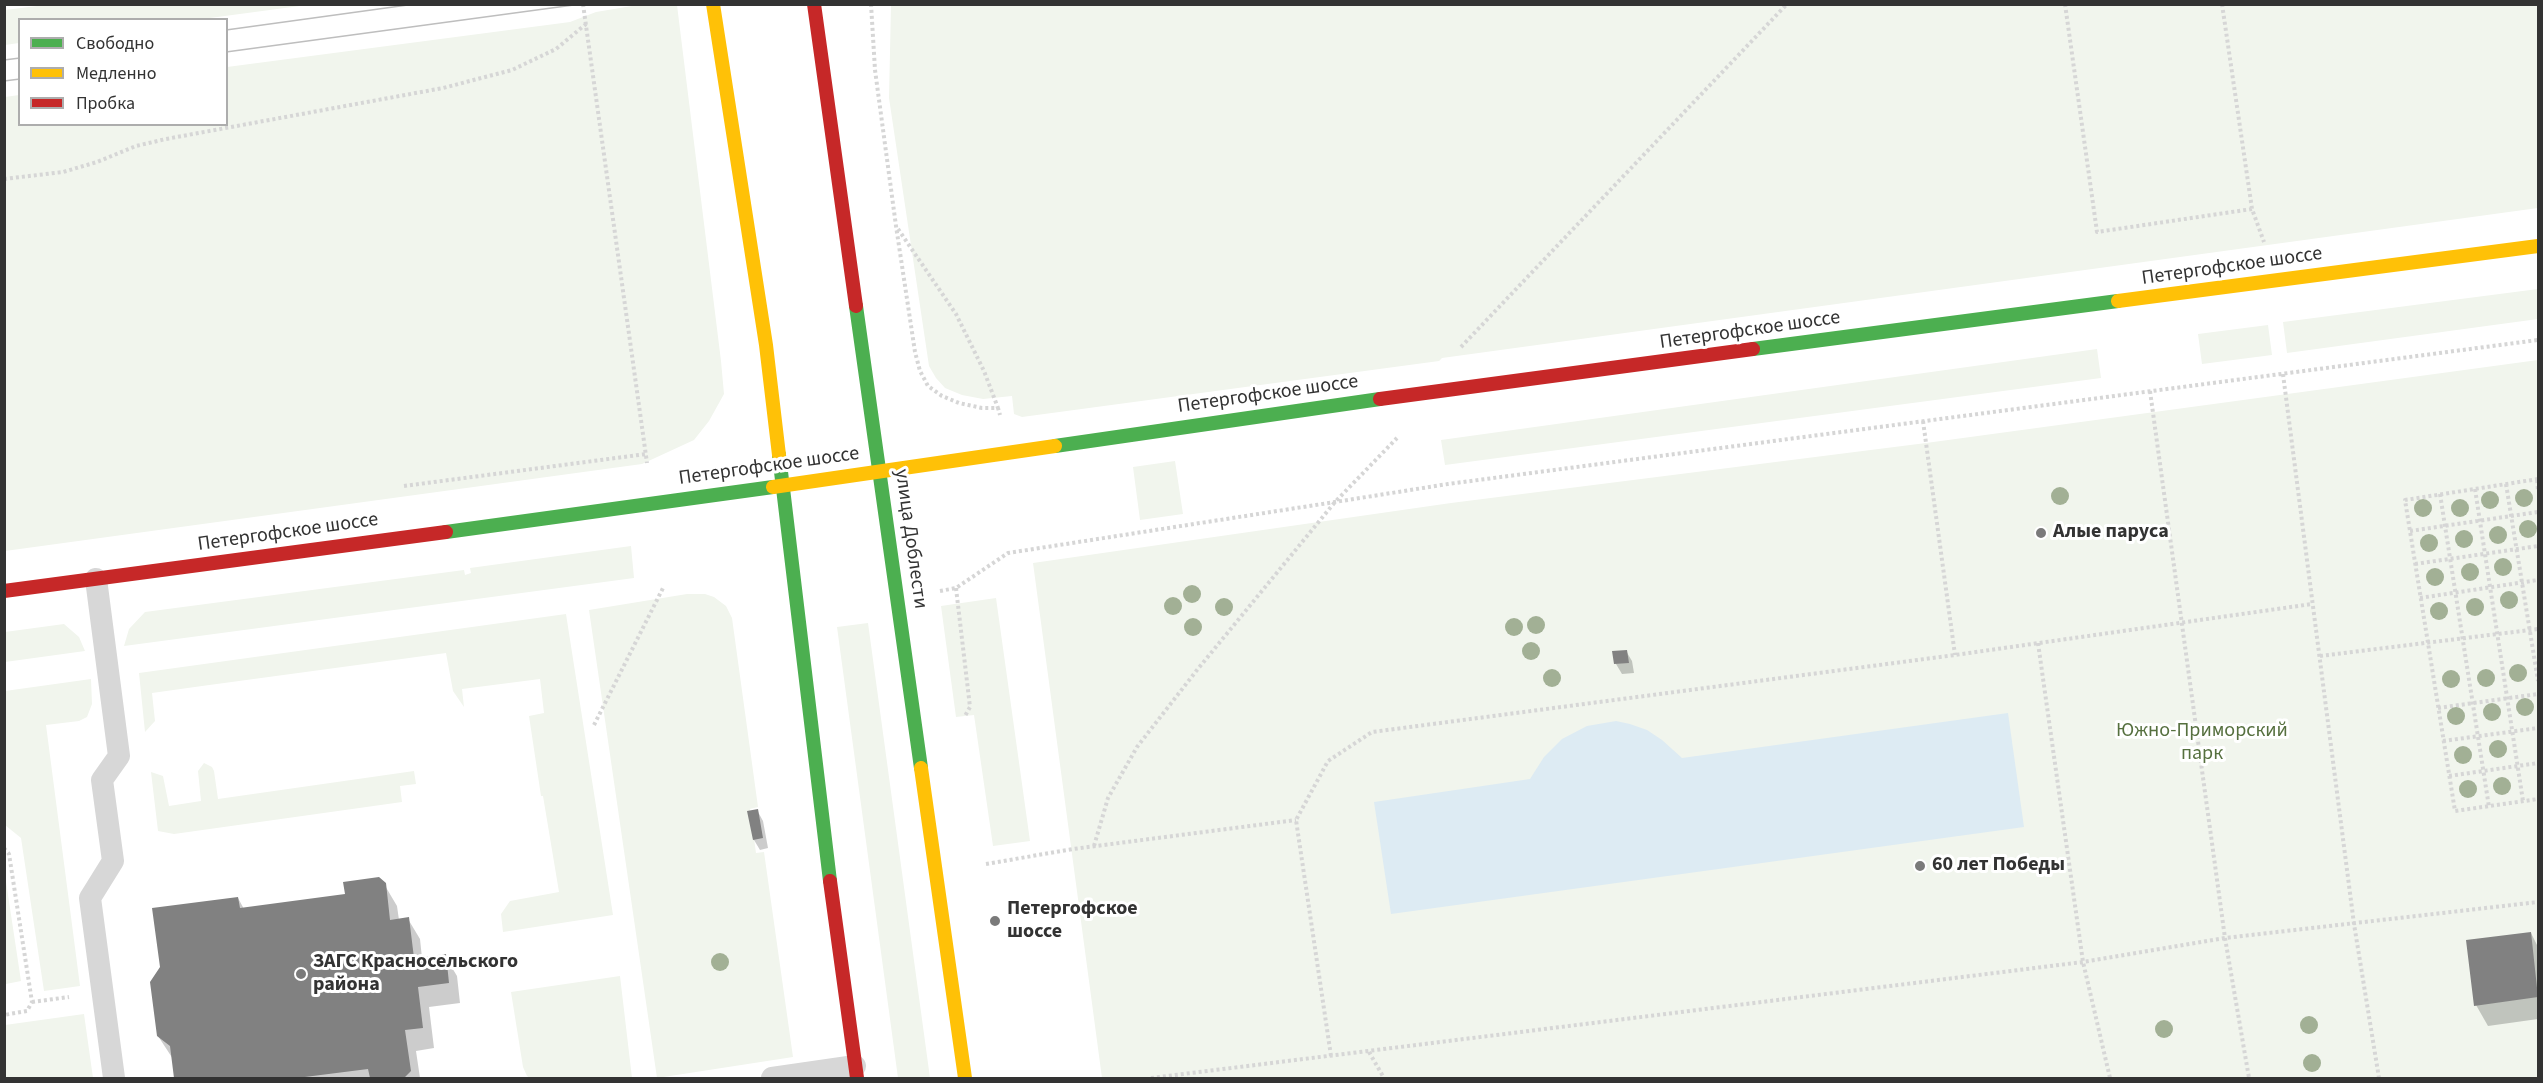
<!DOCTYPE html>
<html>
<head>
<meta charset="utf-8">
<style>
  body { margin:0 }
  #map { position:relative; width:2543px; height:1083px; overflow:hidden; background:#fff; font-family:"Source Sans 3",sans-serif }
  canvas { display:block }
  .frame { position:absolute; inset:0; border:6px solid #333; pointer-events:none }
  .legend { position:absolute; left:18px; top:18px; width:210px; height:108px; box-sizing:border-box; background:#fff; border:2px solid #adadad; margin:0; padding:8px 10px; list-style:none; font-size:18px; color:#333 }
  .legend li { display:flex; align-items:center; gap:12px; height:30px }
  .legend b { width:30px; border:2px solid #adadad }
</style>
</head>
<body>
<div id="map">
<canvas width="2543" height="1083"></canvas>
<div class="frame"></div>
<ul class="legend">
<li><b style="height:8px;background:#4caf50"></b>Свободно</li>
<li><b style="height:8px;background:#ffc107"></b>Медленно</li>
<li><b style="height:8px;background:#c62828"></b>Пробка</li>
</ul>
</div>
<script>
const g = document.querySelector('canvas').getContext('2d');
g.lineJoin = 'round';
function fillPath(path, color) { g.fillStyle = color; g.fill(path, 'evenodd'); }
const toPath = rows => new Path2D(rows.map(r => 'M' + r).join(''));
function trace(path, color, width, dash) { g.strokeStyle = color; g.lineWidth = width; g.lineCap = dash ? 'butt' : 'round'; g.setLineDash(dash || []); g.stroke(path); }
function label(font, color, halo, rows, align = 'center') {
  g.font = font + ' "Source Sans 3",sans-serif'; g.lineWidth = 6; g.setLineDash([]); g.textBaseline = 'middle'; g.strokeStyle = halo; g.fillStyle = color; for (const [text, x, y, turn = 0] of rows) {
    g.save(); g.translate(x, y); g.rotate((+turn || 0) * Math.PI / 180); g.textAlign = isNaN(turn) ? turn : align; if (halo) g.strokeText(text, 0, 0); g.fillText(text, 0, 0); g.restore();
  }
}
fillPath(toPath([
  [644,4,677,5,721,361,724,394,709,421,694,440,642,464,5,551,5,97,19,95,20,124,226,124,227,67,570,22,596,12],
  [45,5,45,4,307,5,195,20,20,20,19,43,5,45,5,10],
  [891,5,2538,5,2538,208,1442,358,1439,361,1022,417,1014,414,1012,396,983,399,962,395,945,388,936,378,929,366,889,98],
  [2538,289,2538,319,2287,353,2283,322],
  [2268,325,2272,355,2202,364,2198,334],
  [2097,349,2101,378,1445,465,1441,440],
  [2538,360,2538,1078,1102,1078,1033,563,1451,503,1926,443],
  [1175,461,1183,514,1140,520,1133,467],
  [631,546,634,578,124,646,129,629,145,612,464,570,465,575,471,573,470,568],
  [687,594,705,594,714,597,726,606,732,618,758,807,750,809,756,853,764,852,793,1057,657,1078,589,610],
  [996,598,1030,841,993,846,974,715,956,717,941,606],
  [566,614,613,915,503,932,501,914,510,901,559,892,543,796,541,796,529,716,544,713,540,679,462,689,464,707,453,691,446,653,202,686,152,693,155,721,145,732,139,673],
  [868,623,930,1078,898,1078,837,627],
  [64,624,79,637,85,651,5,662,5,632],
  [91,679,92,704,87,717,79,721,46,725,80,986,44,991,21,838,5,825,5,691],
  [204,763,212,767,214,771,218,799,414,771,416,784,400,786,402,802,174,834,158,831,151,772,163,776,169,806,201,801,198,771],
  [5,875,21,981,6,984,4,976],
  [620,976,632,1078,530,1078,527,1076,523,1067,511,992],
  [84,1014,93,1078,5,1078,5,1025]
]), '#f1f5ed');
fillPath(toPath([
  [2008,713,2024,827,1391,914,1374,802,1530,779,1544,757,1562,739,1587,726,1616,721,1630,724,1647,730,1662,740,1682,758]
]), '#ddebf3');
fillPath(toPath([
  [1626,651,1632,661,1634,673,1622,674,1616,664,1614,653],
  [757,810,763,821,768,848,760,850,754,840],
  [384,884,397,906,399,920,408,919,420,939,422,958,445,956,457,976,460,1003,429,1007,434,1048,416,1051,420,1078,176,1078,173,1059,158,1036,238,898,244,909,346,895],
  [2531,933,2538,947,2538,1019,2488,1026,2476,1005]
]), '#0003');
fillPath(toPath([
  [1627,650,1629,663,1614,664,1612,651],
  [758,809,763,838,753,840,747,811],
  [379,877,386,883,390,920,409,917,414,958,446,954,449,983,418,987,423,1028,405,1030,411,1071,405,1077,370,1078,368,1069,297,1078,174,1078,170,1046,157,1036,150,982,160,967,152,908,238,897,240,908,345,894,343,882],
  [2531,932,2538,997,2474,1006,2466,940]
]), '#818181');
trace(toPath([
  [583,4,647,463],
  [871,4,875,70,896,226,915,352,920,371,928,386,942,396,959,403,982,408,998,408,1000,415],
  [2065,4,2097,232,2252,209],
  [2222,4,2252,209,2264,242],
  [4,179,63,172,97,162,136,146,166,139,443,88,512,70,556,49,586,24],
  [898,229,956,314,984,371,998,408],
  [1461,347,1787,4],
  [2283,374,2354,924,2379,1078],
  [2150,391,2225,938,2249,1078],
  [1923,421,1955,655],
  [2538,479,2405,500,2455,811,2538,799],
  [2537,480,2538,491],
  [2506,484,2538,681],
  [404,486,646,454],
  [2475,489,2523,801],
  [2440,494,2489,807],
  [2410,531,2538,512],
  [2415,564,2538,546],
  [956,588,970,707,965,716],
  [940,591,956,588,1008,553,1335,502,1448,484,2538,340],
  [2420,598,2538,580],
  [2038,643,2083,962,2110,1078],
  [2320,656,2538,629],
  [2438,708,2538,694],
  [594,725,664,586],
  [2443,741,2538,728],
  [2449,776,2538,763],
  [1094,846,1108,798,1137,747,1197,670,1335,502,1397,438],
  [4,848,9,854,32,1002,27,1011,4,1015],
  [986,864,1073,849,1296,820],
  [32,1002,69,997],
  [1369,1052,1384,1078],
  [1331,1056,1296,820,1328,761,1372,732,1955,655,2312,604],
  [1151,1078,2083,962,2225,938,2538,902]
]), '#d6d6d6', 4, [3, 3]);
trace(toPath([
  [96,579,119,756,102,780,113,861,90,898,114,1078],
  [772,1078,855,1066]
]), '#d7d7d7', 22);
trace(toPath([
  [856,306,921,768],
  [1753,349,2118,301],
  [1055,446,1380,399],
  [779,455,830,881],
  [446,532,773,487]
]), '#4caf50', 14);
trace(toPath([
  [713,4,766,345,779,455],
  [2118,301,2538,246],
  [773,487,1055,446],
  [921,768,965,1078]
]), '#ffc107', 14);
trace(toPath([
  [814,4,856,306],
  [1380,399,1753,349],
  [4,591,446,532],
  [830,881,857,1078]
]), '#c62828', 14);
trace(toPath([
  [226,30,415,4],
  [226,52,581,4],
  [4,60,20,58],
  [4,81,20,79]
]), '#bebebe', 1.5);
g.fillStyle = '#a2b095';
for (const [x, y] of [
  [2060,496],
  [2524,498],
  [2490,500],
  [2423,508],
  [2460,508],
  [2528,529],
  [2498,535],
  [2464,539],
  [2429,543],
  [2503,567],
  [2470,572],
  [2435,577],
  [1192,594],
  [2509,600],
  [1173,606],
  [1224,607],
  [2475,607],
  [2439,611],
  [1536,625],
  [1193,627],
  [1514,627],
  [1531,651],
  [2518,673],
  [1552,678],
  [2486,678],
  [2451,679],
  [2525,707],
  [2492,712],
  [2456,716],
  [2498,749],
  [2463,755],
  [2502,786],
  [2468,789],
  [720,962],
  [2309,1025],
  [2164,1029],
  [2312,1063]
]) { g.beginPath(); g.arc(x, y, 9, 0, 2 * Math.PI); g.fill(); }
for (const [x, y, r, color] of [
  [2041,533,6,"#7a7a7a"],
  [1920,866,6,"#7a7a7a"],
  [995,921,6,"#7a7a7a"],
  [301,974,6,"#7a7a7a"]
]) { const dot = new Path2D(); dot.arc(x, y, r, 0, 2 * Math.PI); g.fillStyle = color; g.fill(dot); trace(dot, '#fff', 2); }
label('20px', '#333', '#fff', [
  ["Петергофское шоссе",2232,267,-8],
  ["Петергофское шоссе",1750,331,-8],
  ["Петергофское шоссе",1268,395,-8],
  ["Петергофское шоссе",769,467,-8],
  ["Петергофское шоссе",288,533,-8],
  ["улица Доблести",910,539,82]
]);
label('bold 20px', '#333', '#fff', [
  ["Алые паруса",2053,533],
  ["60 лет Победы",1932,866],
  ["Петергофское",1007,910],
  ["шоссе",1007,933],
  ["ЗАГС Красносельского",313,963],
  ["района",313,986]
], 'left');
label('20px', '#56703f', '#fff', [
  ["Южно-Приморский",2202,732],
  ["парк",2202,755]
]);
</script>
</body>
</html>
